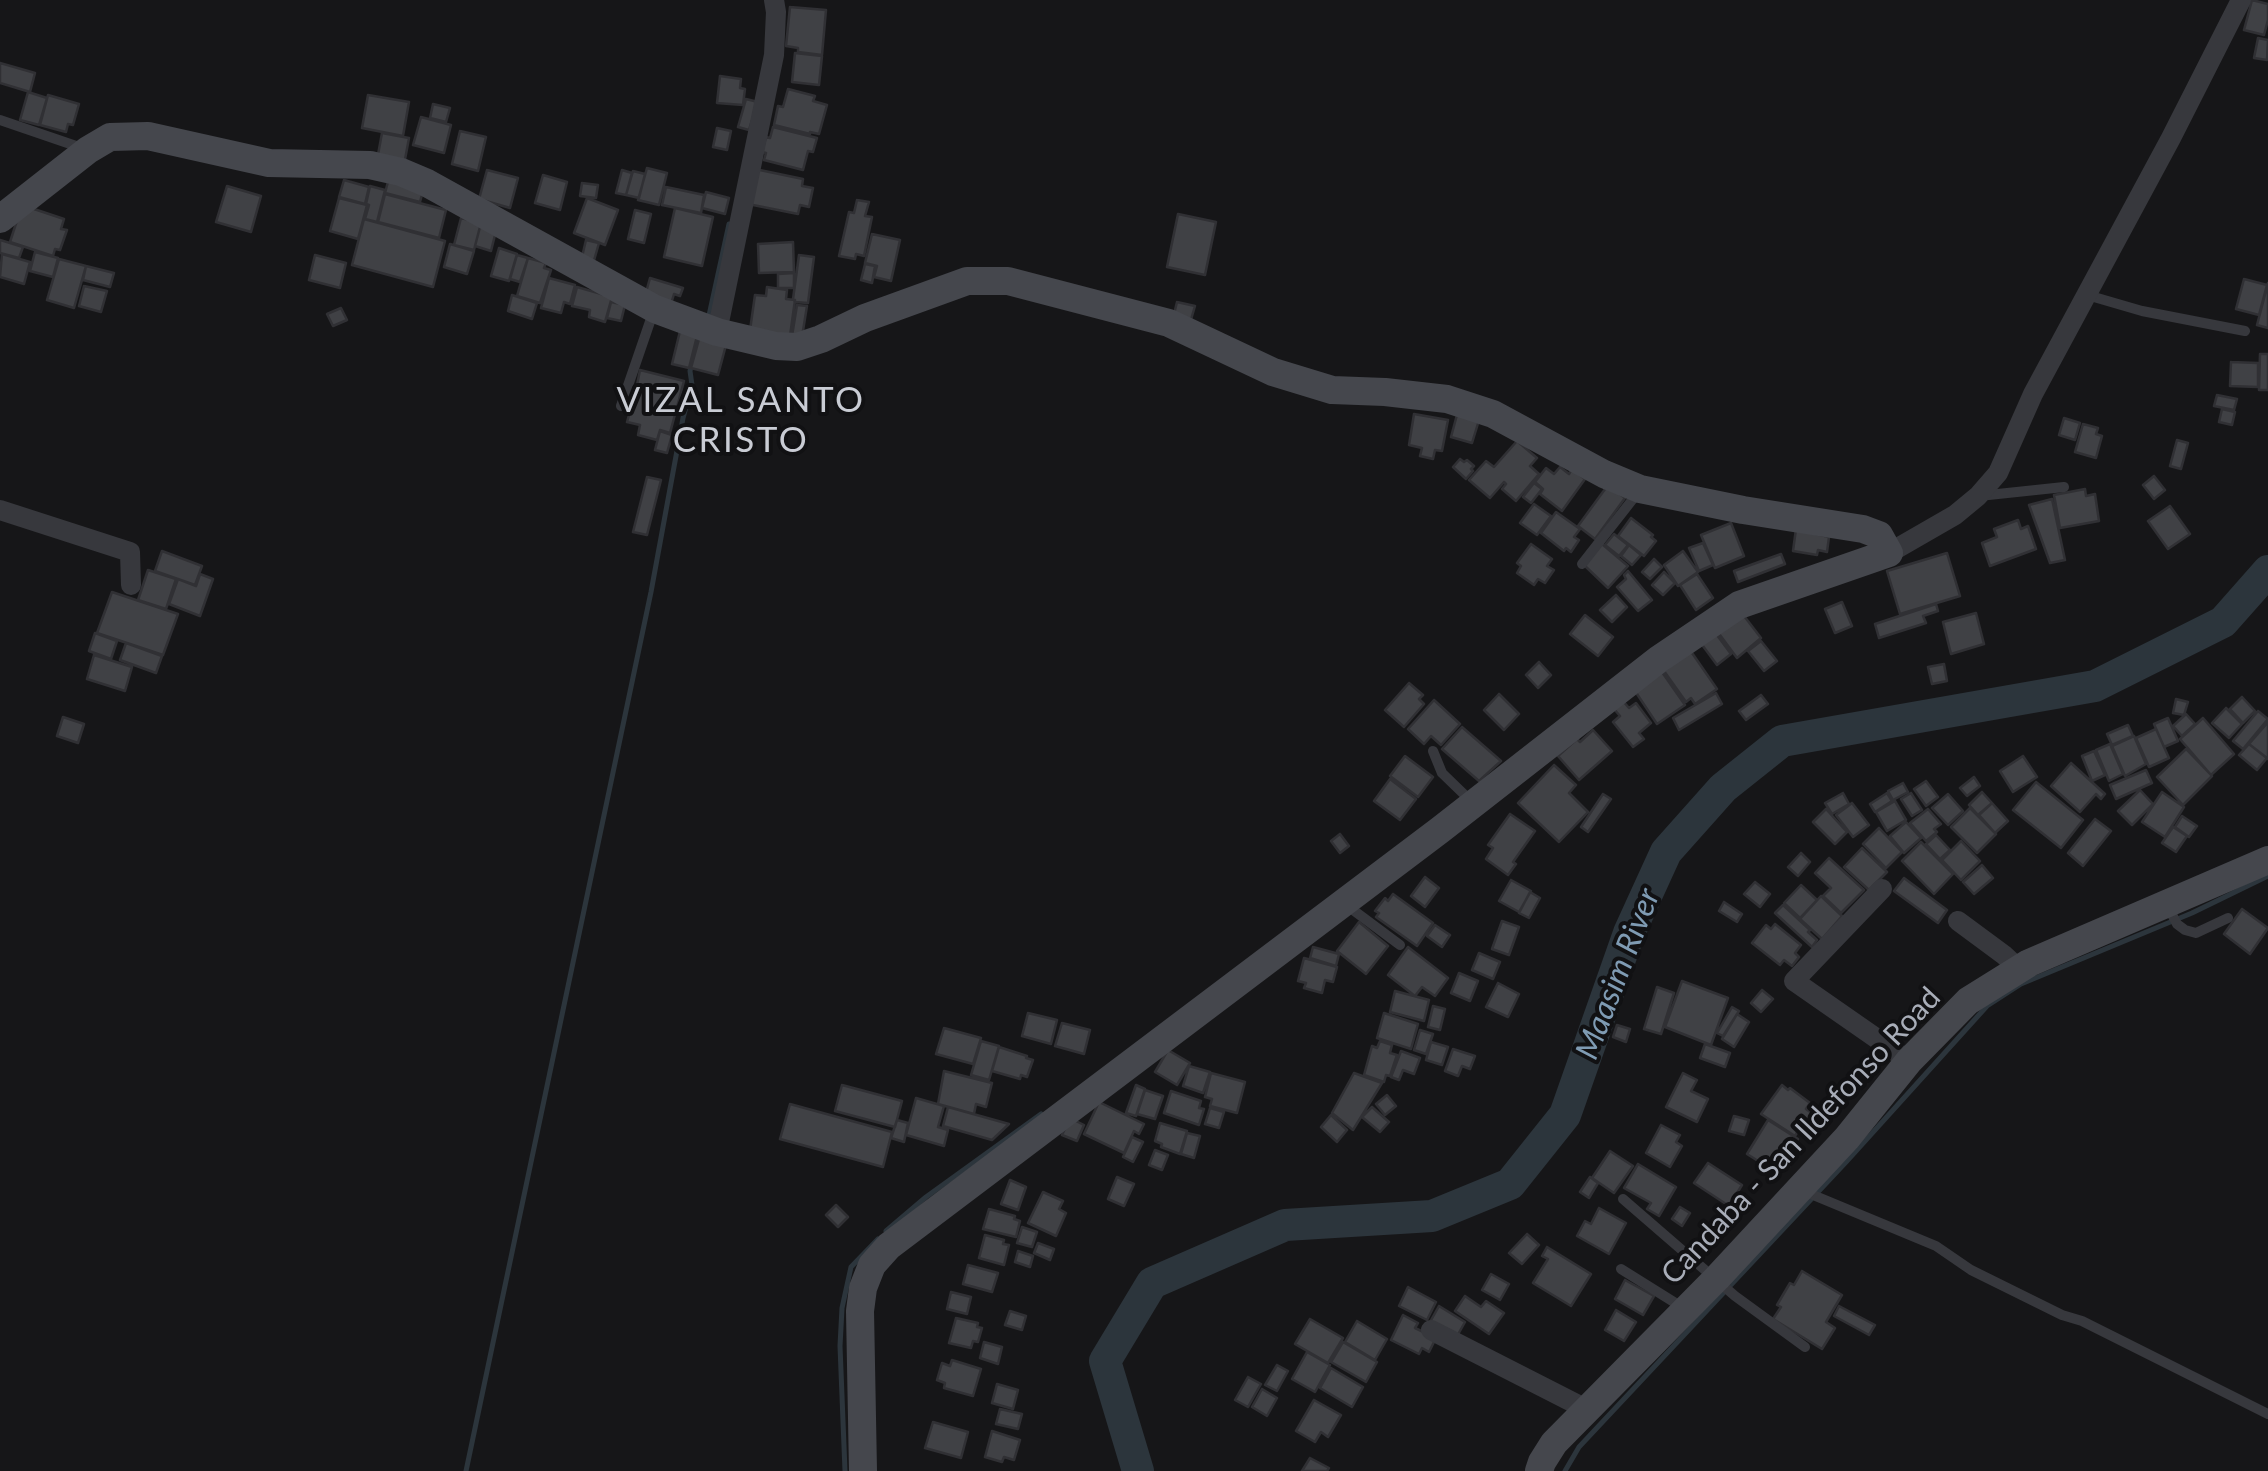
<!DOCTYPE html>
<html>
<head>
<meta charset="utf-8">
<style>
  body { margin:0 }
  canvas { display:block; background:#161618 }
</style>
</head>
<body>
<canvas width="2268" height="1471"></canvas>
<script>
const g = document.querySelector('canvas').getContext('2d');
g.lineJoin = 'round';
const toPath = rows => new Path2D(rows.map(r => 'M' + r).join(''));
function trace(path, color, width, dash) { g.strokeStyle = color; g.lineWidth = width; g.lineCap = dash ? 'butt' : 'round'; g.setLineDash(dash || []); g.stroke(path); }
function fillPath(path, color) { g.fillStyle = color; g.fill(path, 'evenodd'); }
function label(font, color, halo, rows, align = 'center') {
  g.font = font + ' Lato,sans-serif'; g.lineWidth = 8; g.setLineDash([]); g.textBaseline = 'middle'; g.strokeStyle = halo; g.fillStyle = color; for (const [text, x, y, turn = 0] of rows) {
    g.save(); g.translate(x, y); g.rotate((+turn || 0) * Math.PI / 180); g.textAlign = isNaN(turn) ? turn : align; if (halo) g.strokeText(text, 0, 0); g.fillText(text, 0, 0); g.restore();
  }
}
trace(toPath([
  [708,320,729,224],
  [886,1231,926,1197,1041,1114],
  [466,1471,651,592,683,418,692,385,690,371,699,333],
  [845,1471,840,1346,842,1308,851,1267,878,1239],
  [1565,1471,1579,1447,1847,1161,1987,1006,2021,984,2192,913,2268,876]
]), '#2c353c', 5);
trace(toPath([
  [1138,1471,1105,1361,1152,1283,1285,1225,1432,1216,1510,1184,1565,1115,1629,933,1666,852,1723,788,1782,741,2095,686,2223,622,2268,571]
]), '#2c353c', 32);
const building = toPath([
  [2252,0,2268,4,2268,20,2264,35,2244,30,2252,0],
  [790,7,826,10,822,55,798,52,798,48,786,46,790,7],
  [2258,38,2268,40,2267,60,2254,58,2258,38],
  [795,53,822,56,819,85,792,82,795,53],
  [0,63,35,73,30,92,0,83,0,63],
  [720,76,741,79,740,88,745,89,743,105,717,103,720,76],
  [788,89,815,96,813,101,827,105,819,134,810,132,810,134,774,125,778,106,783,107,788,89],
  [28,92,47,98,39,125,20,120,28,92],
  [48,95,79,104,73,125,68,124,66,132,40,125,48,95],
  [368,95,409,102,403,136,362,128,368,95],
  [746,99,758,102,749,130,738,127,746,99],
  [433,104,450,108,446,122,430,118,433,104],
  [421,117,451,125,444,153,413,145,421,117],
  [773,127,817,138,813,152,808,151,803,170,764,160,766,153,762,152,766,137,770,138,773,127],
  [717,128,731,131,727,150,713,147,717,128],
  [460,131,486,137,478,171,452,164,460,131],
  [382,133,409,138,404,165,377,160,382,133],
  [647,168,667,173,659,205,638,200,647,168],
  [755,169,803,179,802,186,813,188,809,207,800,205,798,214,748,204,755,169],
  [487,170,518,178,510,208,479,199,487,170],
  [622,170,632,173,626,195,616,193,622,170],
  [633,171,645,174,639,198,626,195,633,171],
  [543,175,567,182,560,210,535,203,543,175],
  [389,178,424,187,420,202,385,193,389,178],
  [344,180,369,187,365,204,339,197,344,180],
  [582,183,598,185,596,198,580,196,582,183],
  [227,186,261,196,251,232,216,222,227,186],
  [370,186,385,190,377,222,365,219,369,205,366,204,370,186],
  [666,187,704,195,701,213,662,205,666,187],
  [706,192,729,198,725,214,702,208,706,192],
  [385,194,446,210,439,238,378,222,385,194],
  [339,198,367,205,358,239,330,231,339,198],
  [587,198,618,210,605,245,574,233,587,198],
  [857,200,869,202,865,216,872,217,864,256,856,254,855,259,839,256,849,212,854,213,857,200],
  [22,205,64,219,61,229,67,230,60,250,55,249,53,256,10,242,22,205],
  [675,208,713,217,702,266,664,257,675,208],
  [635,210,651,214,644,243,628,239,635,210],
  [1178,214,1216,222,1205,275,1167,267,1178,214],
  [461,218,481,223,474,250,454,245,461,218],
  [364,219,445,241,433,287,352,265,364,219],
  [481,223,497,227,491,251,475,246,481,223],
  [872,234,900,240,891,281,874,277,877,266,865,263,872,234],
  [0,240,23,247,19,258,0,253,0,240],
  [586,240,599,243,593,264,581,261,586,240],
  [793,242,794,272,759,273,758,244,793,242],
  [450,244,474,251,467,274,444,267,450,244],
  [499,248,517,254,509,281,491,276,499,248],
  [35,252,58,258,53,277,30,271,35,252],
  [2,254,30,262,24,284,0,277,2,254],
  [315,255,346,263,340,288,309,280,315,255],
  [517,255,528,258,520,282,510,279,517,255],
  [799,255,814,257,808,303,795,302,793,299,799,255],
  [528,258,546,263,544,268,551,270,540,303,517,296,528,258],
  [59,259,86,266,74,308,47,300,59,259],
  [865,264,875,266,872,283,861,280,865,264],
  [86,266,114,273,110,287,83,280,86,266],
  [794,273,794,288,778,288,778,274,794,273],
  [549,278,575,285,570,304,564,302,561,313,541,308,549,278],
  [650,278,683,288,680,296,674,294,671,304,645,296,650,278],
  [2244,279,2267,285,2259,315,2236,309,2244,279],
  [2268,283,2268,328,2257,325,2268,283],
  [84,286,107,291,101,312,79,306,84,286],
  [577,287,612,297,605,322,589,317,590,310,572,306,577,287],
  [767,287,787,290,786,299,795,300,790,336,750,330,755,295,766,296,767,287],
  [512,295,537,303,532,319,508,311,512,295],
  [611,302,625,305,621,321,607,318,611,302],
  [1177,302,1195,306,1190,323,1173,318,1177,302],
  [797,305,807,306,802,337,792,336,797,305],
  [341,308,347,320,333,326,327,314,341,308],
  [680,331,697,336,689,368,672,364,680,331],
  [701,332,726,345,718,375,691,368,701,332],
  [2260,354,2268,354,2268,390,2259,390,2260,354],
  [2231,362,2258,363,2258,387,2230,386,2231,362],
  [640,370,684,381,670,433,660,430,657,440,638,435,640,425,627,422,631,408,627,407,632,389,636,390,640,370],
  [2217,395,2237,399,2234,410,2214,406,2217,395],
  [2222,409,2235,412,2232,425,2219,422,2222,409],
  [1458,411,1480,417,1472,443,1451,437,1458,411],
  [1414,414,1448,420,1442,451,1435,450,1433,459,1420,456,1422,448,1409,445,1414,414],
  [2064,418,2080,423,2075,440,2059,435,2064,418],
  [2083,424,2098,428,2096,434,2102,436,2096,458,2075,452,2083,424],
  [660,431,672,435,667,453,655,450,660,431],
  [2177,440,2188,443,2181,469,2170,466,2177,440],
  [1517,441,1537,458,1530,466,1539,474,1516,501,1502,489,1506,484,1504,482,1490,498,1469,480,1486,461,1494,467,1517,441],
  [1460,459,1464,462,1467,460,1474,466,1471,469,1473,471,1466,479,1453,467,1460,459],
  [1560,467,1569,474,1572,469,1585,479,1562,511,1540,494,1543,489,1535,482,1546,468,1554,474,1560,467],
  [2154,476,2165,490,2154,499,2143,485,2154,476],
  [647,477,661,480,647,535,633,532,647,477],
  [1534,483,1542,489,1531,503,1523,497,1534,483],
  [1608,485,1625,498,1595,539,1578,526,1608,485],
  [2085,489,2086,496,2095,494,2099,521,2060,528,2054,495,2085,489],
  [2052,499,2065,560,2050,563,2029,505,2052,499],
  [1534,504,1551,516,1537,535,1520,523,1534,504],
  [2170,506,2190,534,2168,549,2148,521,2170,506],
  [1556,512,1580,529,1574,537,1579,540,1571,552,1566,548,1564,551,1541,533,1556,512],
  [1631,518,1653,535,1651,537,1656,541,1644,556,1618,536,1631,518],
  [2018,520,2021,529,2028,526,2036,549,1990,566,1982,543,1997,537,1994,529,2018,520],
  [1731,523,1744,556,1715,568,1701,535,1731,523],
  [1796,529,1829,537,1827,552,1818,550,1817,555,1793,551,1796,529],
  [1614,534,1628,545,1619,556,1605,545,1614,534],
  [1703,543,1713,565,1699,571,1689,548,1703,543],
  [1531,544,1552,559,1547,566,1554,570,1545,583,1538,579,1534,585,1517,573,1521,566,1517,563,1531,544],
  [1602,544,1628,566,1608,588,1584,565,1602,544],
  [1629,545,1641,555,1632,565,1621,556,1629,545],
  [162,551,202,566,195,585,155,571,162,551],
  [1683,551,1698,572,1678,586,1664,565,1683,551],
  [1947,553,1960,596,1900,614,1887,571,1947,553],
  [1781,554,1785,564,1738,582,1734,571,1781,554],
  [1654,559,1662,567,1650,579,1642,572,1654,559],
  [148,570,176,579,166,609,138,600,148,570],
  [1628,571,1652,600,1638,611,1617,587,1626,579,1624,575,1628,571],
  [1664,572,1675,583,1663,595,1652,585,1664,572],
  [200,574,213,579,200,616,169,604,178,579,196,586,200,574],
  [1697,574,1713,598,1696,610,1680,585,1697,574],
  [112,592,178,614,163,655,97,633,112,592],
  [1616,595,1627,607,1612,622,1600,610,1616,595],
  [1842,602,1852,626,1835,633,1825,609,1842,602],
  [1936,604,1938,611,1923,616,1926,623,1879,638,1875,624,1936,604],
  [1741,612,1761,638,1737,658,1717,631,1741,612],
  [1976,613,1984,644,1951,654,1943,622,1976,613],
  [1585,615,1613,637,1598,656,1570,634,1585,615],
  [1714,631,1731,654,1717,665,1700,642,1714,631],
  [95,633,117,641,111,659,89,651,95,633],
  [1761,641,1777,661,1764,671,1748,651,1761,641],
  [126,643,162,656,156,673,120,660,126,643],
  [1690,650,1717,689,1695,704,1691,698,1686,702,1664,671,1690,650],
  [94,655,132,667,125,691,87,679,94,655],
  [1539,662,1551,675,1538,688,1526,675,1539,662],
  [1944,664,1947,681,1932,684,1928,667,1944,664],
  [1662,672,1685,705,1657,724,1635,691,1662,672],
  [1409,683,1423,695,1419,699,1424,704,1404,727,1385,710,1409,683],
  [1716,693,1722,704,1679,730,1673,718,1716,693],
  [1499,694,1519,714,1504,730,1484,710,1499,694],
  [1761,695,1768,704,1746,720,1739,711,1761,695],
  [2242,697,2255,711,2243,723,2230,709,2242,697],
  [2176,699,2188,702,2184,715,2173,713,2176,699],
  [1434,700,1460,724,1441,745,1431,736,1424,744,1408,729,1434,700],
  [1623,701,1629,708,1636,703,1651,723,1639,733,1644,739,1633,747,1613,722,1620,716,1614,709,1623,701],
  [2226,708,2242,724,2229,738,2212,723,2226,708],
  [2258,711,2268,719,2243,749,2233,741,2258,711],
  [2186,714,2195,724,2182,736,2173,726,2186,714],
  [63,717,84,724,78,743,57,736,63,717],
  [2168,718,2178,741,2164,747,2154,724,2168,718],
  [2203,718,2234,754,2211,775,2180,739,2203,718],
  [2268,722,2268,759,2249,744,2268,722],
  [2128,725,2133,736,2112,745,2107,734,2128,725],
  [1462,727,1501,761,1479,781,1442,749,1462,727],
  [2156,729,2169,758,2149,767,2136,738,2156,729],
  [1593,730,1612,751,1579,780,1558,756,1577,739,1580,742,1593,730],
  [2134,736,2146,764,2125,776,2112,746,2134,736],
  [2110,744,2123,774,2109,781,2096,750,2110,744],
  [2249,744,2267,758,2257,770,2239,755,2249,744],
  [2186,749,2212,776,2183,805,2157,777,2186,749],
  [2094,751,2105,775,2092,781,2082,756,2094,751],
  [1405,756,1433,777,1418,797,1390,776,1405,756],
  [2023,756,2037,777,2013,792,2000,771,2023,756],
  [2071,763,2105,794,2101,799,2096,794,2080,812,2051,786,2071,763],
  [1554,765,1576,785,1569,793,1588,812,1559,842,1518,803,1554,765],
  [2146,770,2152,783,2116,799,2110,785,2146,770],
  [1974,777,1980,786,1967,796,1960,788,1974,777],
  [1390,779,1416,799,1400,820,1374,801,1390,779],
  [1926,781,1938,797,1926,806,1914,789,1926,781],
  [2036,782,2083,820,2061,848,2013,810,2036,782],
  [1903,783,1908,792,1893,800,1888,791,1903,783],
  [2140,790,2153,804,2132,825,2118,811,2140,790],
  [1982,792,1992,803,1978,815,1969,805,1982,792],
  [2162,792,2184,807,2165,837,2142,822,2162,792],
  [1843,793,1849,804,1832,814,1825,803,1843,793],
  [1887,793,1892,801,1875,812,1870,804,1887,793],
  [1911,793,1922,810,1912,816,1901,799,1911,793],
  [1603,794,1611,799,1588,832,1581,827,1603,794],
  [1948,794,1963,811,1948,825,1932,808,1948,794],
  [1895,801,1906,820,1887,831,1876,812,1895,801],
  [1852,803,1869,825,1853,837,1836,815,1852,803],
  [1992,803,2008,821,1995,833,1979,815,1992,803],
  [1970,808,1996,834,1977,853,1951,827,1970,808],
  [1826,809,1847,832,1835,844,1813,822,1826,809],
  [1928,809,1941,824,1934,829,1937,832,1926,841,1910,823,1928,809],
  [1510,814,1535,831,1513,862,1516,864,1508,875,1486,859,1493,848,1488,845,1510,814],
  [2182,816,2197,826,2189,837,2175,827,2182,816],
  [2095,819,2111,831,2083,866,2068,853,2095,819],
  [1906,822,1921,838,1904,853,1890,836,1906,822],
  [2173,827,2187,836,2176,852,2162,843,2173,827],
  [1879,828,1902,852,1886,868,1863,844,1879,828],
  [1340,834,1349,846,1340,853,1331,841,1340,834],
  [1936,835,1950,850,1940,859,1926,844,1936,835],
  [1961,841,1980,861,1961,880,1942,860,1961,841],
  [1921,842,1953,874,1934,894,1902,861,1921,842],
  [1862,848,1887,872,1869,890,1844,867,1862,848],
  [1801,853,1810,862,1798,876,1788,867,1801,853],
  [1829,858,1864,890,1841,913,1823,896,1831,888,1815,873,1829,858],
  [1982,865,1993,878,1974,894,1963,882,1982,865],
  [1425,877,1439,888,1425,907,1411,896,1425,877],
  [1904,878,1947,910,1938,923,1894,891,1904,878],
  [1511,880,1531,891,1519,912,1499,901,1511,880],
  [1755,882,1770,894,1760,907,1744,894,1755,882],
  [1801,885,1817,900,1800,918,1784,903,1801,885],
  [1530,892,1540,898,1529,918,1519,913,1530,892],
  [1393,894,1433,923,1417,946,1376,917,1379,913,1375,911,1385,898,1388,901,1393,894],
  [1821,896,1842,916,1822,939,1800,919,1821,896],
  [1724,902,1742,914,1737,922,1719,911,1724,902],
  [1783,905,1810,930,1808,932,1817,940,1812,947,1775,913,1783,905],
  [2242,909,2268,928,2250,954,2224,934,2242,909],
  [1502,921,1519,927,1509,955,1492,949,1502,921],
  [1359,922,1388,946,1366,974,1337,951,1359,922],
  [1775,924,1801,945,1795,953,1799,957,1792,966,1784,960,1780,965,1752,943,1766,925,1771,929,1775,924],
  [1435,925,1450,935,1442,947,1427,936,1435,925],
  [1313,947,1339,954,1336,966,1310,958,1313,947],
  [1408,947,1448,978,1435,996,1422,987,1415,996,1388,975,1408,947],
  [1479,953,1500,962,1493,979,1472,970,1479,953],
  [1304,958,1337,967,1333,982,1325,980,1322,993,1304,988,1306,983,1298,981,1304,958],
  [1459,973,1478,981,1470,1001,1451,993,1459,973],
  [1682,981,1728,998,1711,1045,1665,1027,1682,981],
  [1498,983,1519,994,1508,1017,1486,1007,1498,983],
  [1657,987,1674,993,1661,1034,1644,1029,1657,987],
  [1762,990,1773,999,1761,1012,1751,1003,1762,990],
  [1395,991,1429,1000,1424,1021,1390,1012,1395,991],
  [1433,1006,1445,1009,1440,1030,1428,1027,1433,1006],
  [1732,1007,1739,1011,1723,1036,1717,1033,1732,1007],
  [1028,1013,1057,1020,1051,1044,1022,1036,1028,1013],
  [1384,1013,1418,1024,1411,1049,1377,1038,1384,1013],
  [1737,1014,1749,1022,1734,1047,1722,1039,1737,1014],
  [1062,1023,1090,1030,1084,1054,1055,1046,1062,1023],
  [1617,1025,1630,1029,1626,1042,1613,1037,1617,1025],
  [944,1028,981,1038,973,1064,936,1054,944,1028],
  [1420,1030,1433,1034,1426,1054,1414,1050,1420,1030],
  [981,1041,999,1046,989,1080,971,1075,981,1041],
  [1380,1041,1392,1045,1390,1053,1397,1055,1390,1076,1386,1075,1384,1082,1364,1075,1372,1046,1377,1048,1380,1041],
  [1431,1042,1448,1047,1442,1065,1426,1060,1431,1042],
  [1705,1044,1730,1053,1725,1067,1700,1058,1705,1044],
  [999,1047,1027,1056,1026,1058,1033,1060,1027,1077,1021,1075,1020,1079,992,1071,999,1047],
  [1453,1049,1475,1056,1470,1069,1462,1066,1458,1076,1445,1071,1453,1049],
  [1168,1050,1190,1063,1177,1085,1155,1072,1168,1050],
  [1401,1051,1420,1058,1414,1074,1403,1070,1399,1080,1391,1077,1401,1051],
  [1189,1066,1210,1072,1203,1093,1183,1086,1189,1066],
  [944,1071,992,1083,986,1107,976,1104,974,1114,938,1104,944,1071],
  [1211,1073,1245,1082,1237,1113,1210,1106,1212,1099,1205,1097,1211,1073],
  [1354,1073,1382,1083,1353,1130,1332,1113,1354,1073],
  [1683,1073,1697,1080,1691,1091,1708,1099,1697,1122,1666,1107,1683,1073],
  [842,1085,902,1101,895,1127,835,1111,842,1085],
  [1136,1085,1145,1089,1136,1116,1126,1113,1136,1085],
  [1782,1085,1788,1090,1790,1088,1810,1103,1806,1109,1821,1120,1808,1138,1798,1131,1795,1136,1761,1114,1782,1085],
  [1145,1090,1163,1096,1155,1119,1137,1114,1145,1090],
  [1171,1091,1201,1101,1199,1108,1204,1109,1199,1125,1164,1113,1171,1091],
  [1387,1095,1396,1106,1385,1115,1376,1104,1387,1095],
  [916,1098,944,1106,938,1127,948,1130,944,1146,906,1135,916,1098],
  [1099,1102,1144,1124,1139,1134,1134,1131,1124,1153,1084,1134,1099,1102],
  [790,1104,892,1132,883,1167,780,1139,790,1104],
  [948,1107,1009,1124,992,1140,943,1126,948,1107],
  [1372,1107,1389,1122,1380,1132,1362,1117,1372,1107],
  [1210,1108,1224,1112,1219,1128,1205,1124,1210,1108],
  [1331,1115,1347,1130,1337,1142,1321,1127,1331,1115],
  [1734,1116,1749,1120,1744,1135,1729,1131,1734,1116],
  [1070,1118,1084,1125,1077,1141,1062,1135,1070,1118],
  [897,1120,908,1123,904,1142,891,1138,897,1120],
  [1768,1120,1798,1139,1793,1147,1799,1150,1789,1167,1772,1156,1766,1166,1747,1154,1768,1120],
  [1160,1123,1187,1131,1180,1154,1161,1147,1162,1144,1155,1141,1160,1123],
  [1661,1125,1680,1135,1676,1142,1682,1146,1670,1167,1646,1153,1661,1125],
  [1187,1133,1200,1136,1194,1158,1181,1154,1187,1133],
  [1132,1137,1143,1142,1133,1162,1123,1157,1132,1137],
  [1155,1150,1168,1155,1162,1170,1149,1165,1155,1150],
  [1610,1151,1633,1166,1614,1193,1592,1178,1610,1151],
  [1708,1163,1742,1185,1729,1206,1694,1183,1708,1163],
  [1638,1164,1676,1187,1659,1216,1647,1209,1651,1203,1624,1188,1638,1164],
  [1117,1177,1134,1184,1124,1206,1108,1199,1117,1177],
  [1590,1177,1598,1183,1589,1198,1580,1192,1590,1177],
  [1010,1180,1026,1187,1018,1210,1001,1204,1010,1180],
  [1043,1192,1063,1201,1059,1209,1066,1213,1056,1236,1028,1223,1043,1192],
  [836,1205,848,1217,838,1227,826,1215,836,1205],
  [1680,1207,1690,1213,1682,1226,1672,1219,1680,1207],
  [1599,1208,1626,1223,1609,1254,1577,1236,1585,1221,1591,1224,1599,1208],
  [989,1209,1015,1216,1014,1219,1020,1221,1016,1237,983,1229,989,1209],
  [1022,1227,1037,1232,1032,1247,1017,1243,1022,1227],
  [1527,1234,1539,1245,1522,1264,1509,1253,1527,1234],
  [985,1235,1004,1240,1003,1244,1009,1245,1004,1265,979,1258,985,1235],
  [1038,1243,1054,1249,1050,1260,1034,1253,1038,1243],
  [1547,1247,1591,1274,1571,1306,1533,1283,1548,1259,1542,1256,1547,1247],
  [1018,1251,1033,1256,1030,1267,1015,1262,1018,1251],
  [968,1265,998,1273,992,1292,963,1284,968,1265],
  [1802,1271,1842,1295,1826,1322,1835,1328,1822,1349,1773,1319,1781,1307,1777,1305,1790,1283,1794,1285,1802,1271],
  [1491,1274,1509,1284,1500,1300,1482,1290,1491,1274],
  [1625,1280,1654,1296,1643,1315,1615,1299,1625,1280],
  [1408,1287,1436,1302,1427,1320,1399,1306,1408,1287],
  [951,1292,971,1297,967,1314,947,1309,951,1292],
  [1465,1296,1481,1307,1486,1301,1504,1313,1489,1334,1455,1311,1465,1296],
  [1439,1306,1465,1322,1456,1338,1430,1322,1439,1306],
  [1839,1306,1875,1325,1869,1335,1834,1316,1839,1306],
  [1616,1310,1636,1322,1624,1341,1605,1330,1616,1310],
  [1010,1311,1026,1316,1022,1330,1005,1325,1010,1311],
  [1403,1315,1418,1323,1415,1328,1436,1338,1429,1352,1422,1348,1419,1354,1391,1340,1403,1315],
  [956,1318,978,1323,977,1327,982,1328,978,1342,973,1341,971,1348,949,1343,956,1318],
  [1310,1319,1343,1338,1328,1363,1295,1344,1310,1319],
  [1357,1321,1387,1339,1375,1360,1345,1342,1357,1321],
  [984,1342,1002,1347,998,1364,980,1358,984,1342],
  [1343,1342,1377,1362,1366,1382,1331,1362,1343,1342],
  [1307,1352,1330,1365,1315,1392,1292,1379,1307,1352],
  [952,1360,981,1369,973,1396,944,1388,945,1383,937,1380,942,1363,950,1366,952,1360],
  [1277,1365,1288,1371,1277,1391,1265,1385,1277,1365],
  [1331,1368,1363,1387,1352,1407,1320,1388,1331,1368],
  [1248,1377,1261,1384,1248,1407,1235,1400,1248,1377],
  [997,1384,1018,1390,1013,1409,992,1403,997,1384],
  [1262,1389,1277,1398,1267,1416,1252,1407,1262,1389],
  [1314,1400,1341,1415,1328,1437,1321,1432,1315,1442,1296,1431,1314,1400],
  [1000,1409,1022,1414,1018,1429,996,1424,1000,1409],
  [933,1422,968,1432,961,1458,925,1448,933,1422],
  [992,1431,1020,1440,1014,1460,1004,1457,1002,1462,985,1457,992,1431],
  [1310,1458,1329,1468,1327,1471,1302,1471,1310,1458]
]);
fillPath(building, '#404145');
trace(building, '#303034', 2.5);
trace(toPath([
  [0,120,82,148],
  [2087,295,2142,311,2245,331],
  [621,406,654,310],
  [1979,496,2064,487],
  [1582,564,1640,490],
  [1433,751,1442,773,1473,803],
  [1345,904,1400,945],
  [2167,905,2177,924,2185,930,2196,933,2228,918],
  [1801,1190,1936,1246,1971,1270,2062,1315,2082,1321,2268,1414],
  [1623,1199,1735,1296,1805,1347],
  [1621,1269,1685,1309]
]), '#37383d', 10);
trace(toPath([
  [717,332,774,55,776,12,774,0],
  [0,510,130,552,131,585],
  [1889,553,1955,515,1978,496,1998,473,2033,394,2171,138,2241,0],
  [1882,889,1794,981,1909,1061],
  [1958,921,2004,955,2019,969],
  [1431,1330,1586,1409]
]), '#37383d', 20);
trace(toPath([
  [0,219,88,150,110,137,148,136,269,163,370,165,401,172,427,183,655,309,717,332,776,346,797,347,821,339,865,318,967,281,1008,281,1169,323,1273,372,1332,390,1385,392,1447,399,1493,414,1604,474,1640,489,1743,510,1863,529,1879,535,1889,553,1739,605,1659,659,1440,830,889,1246,872,1265,863,1288,860,1311,863,1471],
  [1539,1471,1542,1462,1554,1443,1717,1278,1847,1138,1909,1061,1968,1001,2029,963,2268,860]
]), '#45474d', 28);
label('30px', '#a8adb8', '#111113', [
  ["Candaba - San Ildefonso Road",1801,1136,-47]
]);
label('italic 32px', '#7f9bb3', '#111113', [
  ["Maasim River",1618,974,-69]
]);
g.letterSpacing = '2.5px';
label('35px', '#c9ccd4', '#111113', [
  ["VIZAL SANTO",741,401],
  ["CRISTO",741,441]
]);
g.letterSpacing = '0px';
</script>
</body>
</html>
